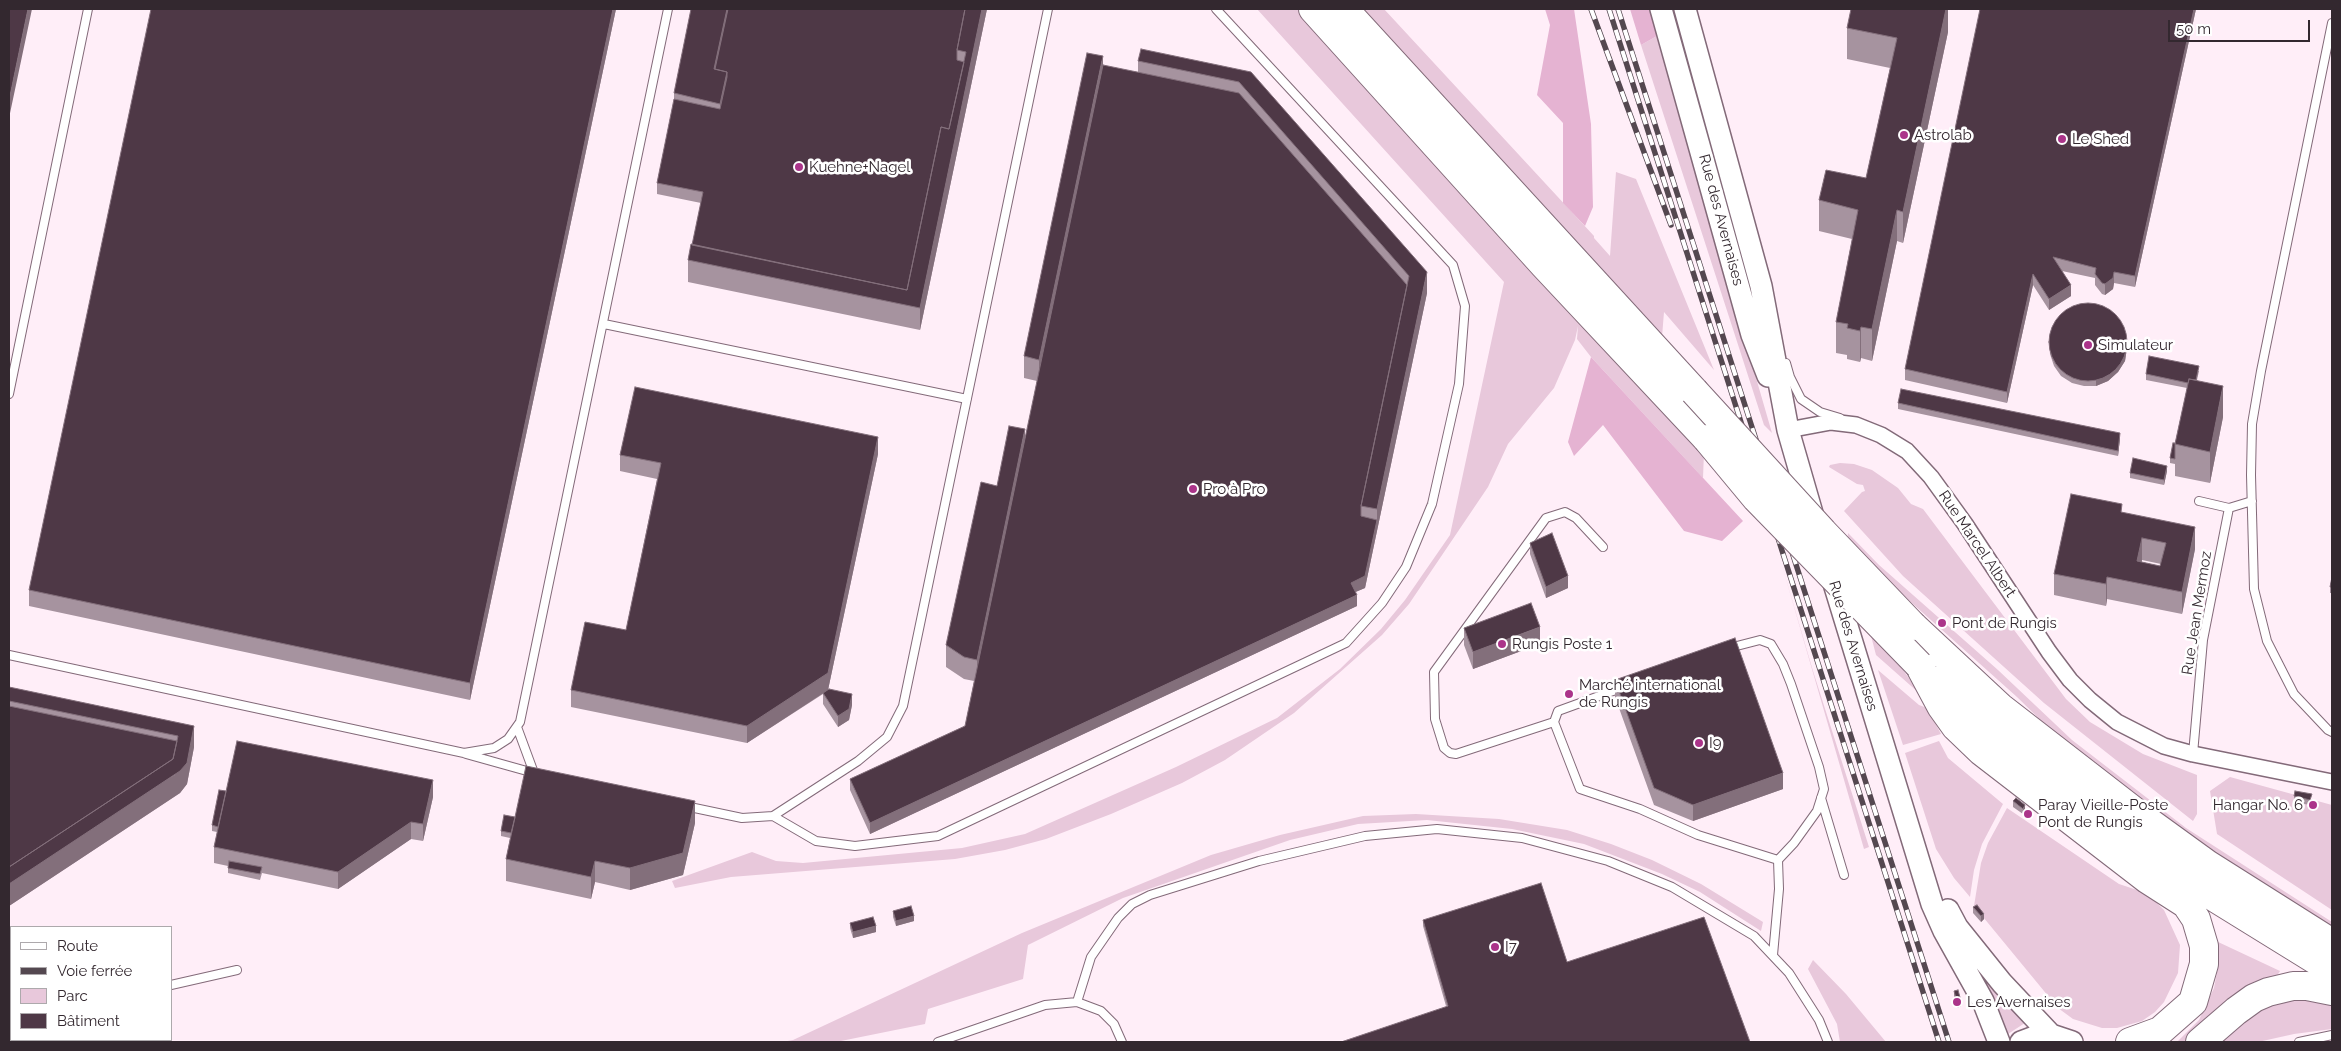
<!DOCTYPE html>
<html>
<head>
<meta charset="utf-8">
<style>
  body { margin:0 }
  #map { position:relative; width:2341px; height:1051px; overflow:hidden; background:#ffeef8; font-family:Raleway,sans-serif }
  canvas { display:block }
  .frame { position:absolute; inset:0; border:10px solid #33282f; pointer-events:none }
  .legend { position:absolute; left:10px; top:926px; width:162px; height:115px; box-sizing:border-box; background:#fff; border:1px solid #ada9ac; margin:0; padding:6px 9px; list-style:none; font-size:15px; color:#33282f }
  .legend li { display:flex; align-items:center; gap:10px; height:25px }
  .legend b { width:25px; border:1px solid #ada9ac }
  .scale { position:absolute; left:2168px; top:20px; width:142px; height:22px; box-sizing:border-box; border:2px solid #33282f; border-top:0; padding-left:6px; font-size:15px; line-height:18px; white-space:nowrap; color:#33282f; -webkit-text-stroke:4px #fff; paint-order:stroke }
</style>
</head>
<body>
<div id="map">
<canvas width="2341" height="1051"></canvas>
<div class="frame"></div>
<ul class="legend">
<li><b style="height:6px;background:#fff"></b>Route</li>
<li><b style="height:6px;background:#544850"></b>Voie ferrée</li>
<li><b style="height:14px;background:#e8c8db"></b>Parc</li>
<li><b style="height:14px;background:#4e3846"></b>Bâtiment</li>
</ul>
<div class="scale">50 m</div>
</div>
<script>
const g = document.querySelector('canvas').getContext('2d');
g.lineJoin = 'round';
function fillPath(path, color) { g.fillStyle = color; g.fill(path, 'evenodd'); }
const toPath = rows => new Path2D(rows.map(r => 'M' + r).join(''));
function trace(path, color, width, dash) { g.strokeStyle = color; g.lineWidth = width; g.lineCap = dash ? 'butt' : 'round'; g.setLineDash(dash || []); g.stroke(path); }
function label(font, color, halo, rows, align = 'center') {
  g.font = font + ' Raleway,sans-serif'; g.lineWidth = 5; g.setLineDash([]); g.textBaseline = 'middle'; g.strokeStyle = halo; g.fillStyle = color; for (const [text, x, y, turn = 0] of rows) {
    g.save(); g.translate(x, y); g.rotate((+turn || 0) * Math.PI / 180); g.textAlign = isNaN(turn) ? turn : align; if (halo) g.strokeText(text, 0, 0); g.fillText(text, 0, 0); g.restore();
  }
}
fillPath(toPath([
  [1257,9,1298,9,1704,452,1703,478,1591,357,1577,339,1578,326,1575,340,1554,388,1508,444,1488,487,1409,604,1382,635,1294,713,1225,760,1182,783,1111,814,1046,839,1005,850,955,859,731,877,675,888,672,881,752,852,776,861,803,863,962,848,1025,834,1176,767,1277,718,1340,669,1381,629,1405,600,1450,535,1504,282],
  [1361,9,1384,9,1594,236,1594,238,1610,256,1616,172,1636,179,1714,370,1664,312,1662,337],
  [1657,36,1772,433,1764,425,1641,45],
  [1840,463,1854,464,1872,470,1898,488,1911,504,1923,509,2066,699,2090,722,2143,754,2197,775,2197,814,2193,821,2044,703,1903,576,1844,511,1862,492,1865,491,1863,485,1857,484,1829,467,1830,465],
  [1848,533,1879,565,1998,670,2072,740,2186,828,2332,922,2332,931,2248,879,2070,749,2017,697,1847,545],
  [1781,562,1813,671,1869,847,1864,849],
  [1870,632,1893,655,1919,693,1876,655],
  [1878,670,1919,705,1927,708,1941,734,1903,745],
  [1939,741,1948,758,2003,804,1982,844,1974,870,1970,897,1954,878,1936,849,1905,753],
  [2230,777,2332,805,2332,910,2217,834,2210,791],
  [2007,808,2119,884,2137,890,2153,899,2164,910,2180,945,2178,973,2164,1002,2155,1012,2142,1021,2117,1028,2102,1028,2073,1019,2058,1008,1974,906,1981,863,1988,843],
  [1416,814,1499,819,1567,830,1611,844,1652,860,1701,884,1763,922,1761,931,1700,892,1662,874,1584,844,1512,829,1427,820,1358,824,1290,840,1123,898,1028,945,1023,979,928,1009,925,1024,836,1042,782,1042,793,1040,1022,933,1211,855,1280,835,1363,816],
  [2216,941,2280,971,2277,976,2230,1000,2184,1042,2177,1042,2199,1020,2214,988,2219,962],
  [1813,960,1846,994,1886,1042,1840,1042,1837,1024,1808,969],
  [1983,975,2028,1021,2008,1034],
  [2283,994,2332,998,2332,1029,2294,1034,2258,1042,2222,1042,2221,1038]
]), '#e8c8db');
fillPath(toPath([
  [1545,9,1574,9,1591,124,1593,207,1585,226,1563,203,1563,123,1537,95,1550,25],
  [1630,9,1650,9,1657,36,1641,45],
  [1591,357,1743,521,1722,541,1684,531,1603,425,1574,456,1568,442]
]), '#e5b3d2');
const lane = toPath([
  [2332,23,2261,371,2252,424,2251,475,2254,589,2267,641,2294,694,2328,730,2332,732],
  [604,324,967,399],
  [1786,363,1790,377,1801,399,1820,412,1840,418],
  [9,394,88,9],
  [2229,508,2252,501],
  [1729,648,1760,640,1771,644,1783,664,1791,684,1819,767,1824,789,1817,811,1794,843,1778,860,1779,889,1773,955],
  [9,655,464,753,494,748,508,739,520,722,668,9],
  [1624,687,1558,711,1554,722,1580,789,1640,809,1698,835,1778,860],
  [1554,722,1456,754,1450,753,1444,748,1435,719,1434,672,1546,518,1565,512,1576,518,1603,547],
  [517,727,534,773],
  [466,754,534,773],
  [2193,754,2203,640,2229,508,2199,501],
  [1821,798,1844,875],
  [685,806,742,818,773,816,858,761,887,737,903,706,1048,9],
  [773,816,816,841,855,846,938,836,1346,643,1382,603,1406,567,1432,504,1459,384,1465,306,1453,265,1216,9],
  [171,985,237,970],
  [1077,1002,1091,957,1118,918,1132,904,1150,895,1259,861,1365,836,1437,829,1522,838,1608,861,1672,887,1754,936,1789,973,1819,1020,1828,1042],
  [9,1023,11,1022],
  [938,1042,1045,1005,1077,1002,1101,1011,1114,1024,1122,1042],
  [2299,1042,2332,1035]
]);
const street = toPath([
  [1788,430,1831,422,1856,425,1881,435,1907,451,1931,477,1965,524,2049,652,2070,680,2090,700,2117,722,2164,746,2193,754,2332,782]
]);
const secondary = toPath([
  [1661,9,1752,335,1768,376],
  [1685,9,1761,286,1788,430,1814,520],
  [1832,577,1932,904,1944,931,1983,1001,1999,1042],
  [1948,910,1957,927,2002,983,2051,1035],
  [2021,1042,2037,1036,2051,1035,2072,1042]
]);
const highway = toPath([
  [1313,9,1544,265,1707,439],
  [1344,9,1694,391],
  [1913,626,2000,707,2138,814,2207,864,2332,943],
  [1919,665,1941,706,1956,727,1981,751,2147,879,2186,904,2196,919,2204,946,2204,964,2193,1002,2160,1031,2130,1042],
  [1937,681,1989,728,2143,849,2209,894,2332,970],
  [2200,1042,2236,1011,2254,998,2268,992,2293,986,2307,986,2332,991]
]);
trace(lane, '#836a79', 10);
trace(street, '#836a79', 18);
trace(secondary, '#836a79', 24);
trace(highway, '#836a79', 30);
trace(lane, '#fff', 8);
trace(street, '#fff', 15);
trace(secondary, '#fff', 21);
trace(highway, '#fff', 28);
const rail = toPath([
  [1591,9,1671,225],
  [1609,9,1939,1042],
  [1618,9,1949,1042]
]);
trace(rail, '#544850', 5.5);
trace(rail, '#fff', 4, [11]);
const highwayBridge = toPath([
  [1694,391,1823,532,1913,626],
  [1707,439,1756,498,1919,665]
]);
trace(highwayBridge, '#836a79', 30, []);
trace(highwayBridge, '#fff', 28);
fillPath(toPath([
  [616,9,470,700,29,606,29,590],
  [691,9,987,9,920,330,688,282,688,260,692,245,701,203,657,194,657,183,674,99,674,93],
  [1948,9,1948,32,1903,243,1897,241,1872,361,1861,358,1860,362,1847,359,1847,355,1836,353,1836,322,1852,239,1819,231,1819,200,1866,178,1890,68,1847,59,1847,28],
  [2196,9,2135,287,2114,283,2113,289,2105,295,2102,294,2095,285,2095,278,2062,271,2071,296,2049,310,2033,285,2007,403,1905,380,1905,369],
  [1138,61,1251,72,1427,293,1365,588,1355,592,1357,606,870,834,850,790,850,779,965,726,974,681,964,679,946,667,946,645,997,486,1025,439,1037,381,1024,378,1024,356,1103,67,1138,72],
  [2049,336,2127,348,2125,361,2118,372,2108,381,2096,386,2084,386,2072,383,2061,376,2054,366,2050,354],
  [2199,371,2197,380,2223,417,2210,483,2175,476,2175,464,2170,463,2170,458,2175,443,2187,388,2146,380,2146,374],
  [1898,403,2120,438,2118,456,1898,409],
  [878,454,828,690,852,705,849,720,838,727,823,704,823,694,747,743,571,707,571,690,626,630,657,479,620,471,620,455],
  [2167,471,2164,485,2130,478,2130,473],
  [2122,512,2195,549,2182,614,2107,599,2106,606,2054,595,2054,574],
  [2142,560,2161,564,2160,566,2142,562],
  [1530,543,1568,588,1546,598,1530,554],
  [2332,577,2332,593,2330,593,2330,587],
  [1464,628,1540,644,1473,669,1464,645],
  [1615,680,1783,789,1693,821,1654,805,1615,697],
  [9,687,194,726,194,747,187,784,180,793,9,906],
  [226,791,433,797,423,841,411,839,338,889,262,873,260,880,228,873,228,866,214,863,214,847,217,832,212,831,212,825],
  [2294,796,2312,800,2310,805,2294,802],
  [2013,801,2025,811,2023,814,2013,807],
  [515,817,695,823,683,875,630,890,595,882,591,899,506,881,506,859,510,838,501,836,501,831],
  [1973,907,1984,919,1981,922,1973,913],
  [893,911,914,921,896,926,893,917],
  [1423,920,1567,962,1446,1006,1423,926],
  [850,923,876,932,853,938,850,928],
  [1954,991,1961,1006,1957,1008,1954,997]
]), '#a6939f');
fillPath(toPath([
  [28,9,32,9,9,118,9,101],
  [613,9,616,9,470,700,470,683],
  [727,9,730,9,716,75,714,69],
  [982,9,987,9,920,330,920,308],
  [1946,9,1948,9,1948,32,1903,243,1903,212],
  [2194,9,2196,9,2135,287,2135,276],
  [1103,56,1103,78,1039,382,1039,360],
  [727,72,727,88,720,121,720,104],
  [1897,210,1897,241,1872,361,1872,329],
  [1427,272,1427,293,1365,588,1351,594,1351,583,1377,520,1377,509],
  [2114,272,2114,283,2113,289,2105,295,2105,284],
  [2033,274,2033,285,2007,403,2007,392],
  [2071,285,2071,296,2049,310,2049,299],
  [1861,327,1861,358,1860,362,1860,331],
  [2127,342,2127,348,2125,361,2118,372,2108,381,2096,386,2096,380],
  [2223,386,2223,417,2210,483,2210,452],
  [1025,429,1025,451,977,682,977,660],
  [2120,433,2120,438,2118,456,2118,451],
  [878,437,878,454,828,690,747,743,747,726],
  [2167,466,2167,471,2164,485,2164,480],
  [2195,527,2195,549,2182,614,2182,592],
  [2142,538,2142,560,2137,583,2137,561],
  [1568,576,1568,588,1546,598,1546,587],
  [2107,577,2107,599,2106,606,2106,584],
  [1357,595,1357,606,870,834,870,823],
  [1540,627,1540,644,1473,669,1473,652],
  [852,694,852,705,849,720,838,727,838,716],
  [194,726,194,747,187,784,180,793,9,906,9,872,175,775],
  [1783,773,1783,789,1693,821,1693,805],
  [433,780,433,797,423,841,423,824],
  [695,801,695,823,683,875,630,890,630,868],
  [2025,805,2025,811,2023,814,2023,809],
  [411,822,411,839,338,889,338,872],
  [595,861,595,882,591,899,591,877],
  [1984,914,1984,919,1981,922,1981,916],
  [914,916,914,921,896,926,896,921],
  [876,926,876,932,853,938,853,932],
  [1961,1001,1961,1006,1957,1008,1957,1002]
]), '#836f7b');
const building = toPath([
  [9,9,28,9,9,101,9,9],
  [151,9,613,9,470,683,29,590,151,9],
  [691,9,727,9,714,69,727,72,720,104,674,93,691,9],
  [728,9,965,9,957,50,957,60,964,62,949,129,941,127,907,290,692,245,703,192,657,183,674,99,720,109,727,77,727,72,715,69,728,9],
  [965,9,982,9,920,308,688,260,691,244,907,290,941,127,949,129,966,52,957,50,965,9],
  [1851,9,1946,9,1903,212,1897,210,1872,329,1861,327,1860,331,1847,328,1848,324,1836,322,1858,210,1819,200,1826,170,1866,178,1897,38,1847,28,1851,9],
  [1980,9,2194,9,2135,276,2114,272,2113,278,2105,284,2102,283,2095,274,2096,268,2053,257,2071,285,2049,299,2033,274,2007,392,1905,369,1980,9],
  [1141,49,1251,72,1427,272,1377,509,1361,506,1409,276,1239,82,1138,61,1141,49],
  [1087,53,1103,56,1039,360,1024,356,1087,53],
  [1103,65,1239,93,1407,285,1361,506,1361,516,1377,520,1365,576,1351,583,1357,595,870,823,850,779,965,726,1103,65],
  '2049 342a39 39 0 1 1 78 0a39 39 0 1 1-78 0Z',
  [2149,356,2199,366,2196,380,2189,379,2188,383,2146,374,2149,356],
  [2189,379,2223,386,2210,452,2175,444,2189,379],
  [635,387,878,437,828,673,747,726,571,690,585,622,626,630,661,463,620,455,635,387],
  [1901,389,2120,433,2118,451,1898,403,1901,389],
  [1009,426,1025,429,977,660,964,657,946,645,981,482,997,486,1009,426],
  [2173,443,2175,443,2175,459,2170,458,2173,443],
  [2133,458,2167,466,2164,480,2130,473,2133,458],
  [2071,494,2122,504,2121,512,2195,527,2182,592,2107,577,2106,584,2054,574,2071,494],
  [2142,538,2166,543,2160,566,2137,561,2142,538],
  [1552,533,1568,576,1546,587,1530,543,1552,533],
  [2332,577,2332,587,2330,587,2332,577],
  [1531,603,1540,627,1473,652,1464,628,1531,603],
  [1735,638,1783,773,1693,805,1654,788,1615,680,1735,638],
  [9,687,194,726,187,763,180,771,9,884,9,867,173,759,178,736,9,701,9,687],
  [829,689,852,694,849,709,838,716,823,693,829,689],
  [9,706,177,741,173,759,9,867,9,706],
  [237,741,433,780,423,824,411,822,338,872,214,847,237,741],
  [526,766,695,801,683,853,630,868,595,861,591,877,506,859,526,766],
  [219,790,226,791,218,827,212,825,219,790],
  [2295,791,2312,794,2310,800,2294,796,2295,791],
  [2016,798,2025,805,2023,809,2013,801,2016,798],
  [504,815,515,817,511,833,501,831,504,815],
  [229,861,262,867,260,874,228,868,229,861],
  [1541,883,1567,962,1704,917,1750,1042,1341,1042,1448,1006,1423,920,1541,883],
  [1977,905,1984,914,1981,916,1973,907,1977,905],
  [911,906,914,916,896,921,893,911,911,906],
  [873,917,876,926,853,932,850,923,873,917],
  [1958,990,1961,1001,1957,1002,1954,991,1958,990]
]);
fillPath(building, '#4e3846');
trace(building, '#836f7b', 1);
for (const [x, y, r, color] of [
  [1904,135,5,"#ab348a"],
  [2062,139,5,"#ab348a"],
  [799,167,5,"#ab348a"],
  [2088,345,5,"#ab348a"],
  [1193,489,5,"#ab348a"],
  [1942,623,5,"#ab348a"],
  [1502,644,5,"#ab348a"],
  [1569,694,5,"#ab348a"],
  [1699,743,5,"#ab348a"],
  [2313,805,5,"#ab348a"],
  [2028,814,5,"#ab348a"],
  [1495,947,5,"#ab348a"],
  [1957,1002,5,"#ab348a"]
]) { const dot = new Path2D(); dot.arc(x, y, r, 0, 2 * Math.PI); g.fillStyle = color; g.fill(dot); trace(dot, '#fff', 2); }
label('15px', '#33282f', '#fff', [
  ["Astrolab",1914,135],
  ["Le Shed",2072,139],
  ["Kuehne+Nagel",809,167],
  ["Simulateur",2098,345],
  ["Pro à Pro",1203,489],
  ["Pont de Rungis",1952,623],
  ["Rungis Poste 1",1512,644],
  ["Marché international",1579,685],
  ["de Rungis",1579,702],
  ["I9",1709,743],
  ["Paray Vieille-Poste",2038,805],
  ["Pont de Rungis",2038,822],
  ["Hangar No. 6",2303,805,"right"],
  ["I7",1505,947],
  ["Les Avernaises",1967,1002]
], 'left');
label('15px', '#33282f', '#fff', [
  ["Rue des Avernaises",1721,220,75],
  ["Rue Marcel Albert",1977,544,56],
  ["Rue Jean Mermoz",2197,613,-81],
  ["Rue des Avernaises",1853,646,73]
]);
</script>
</body>
</html>
